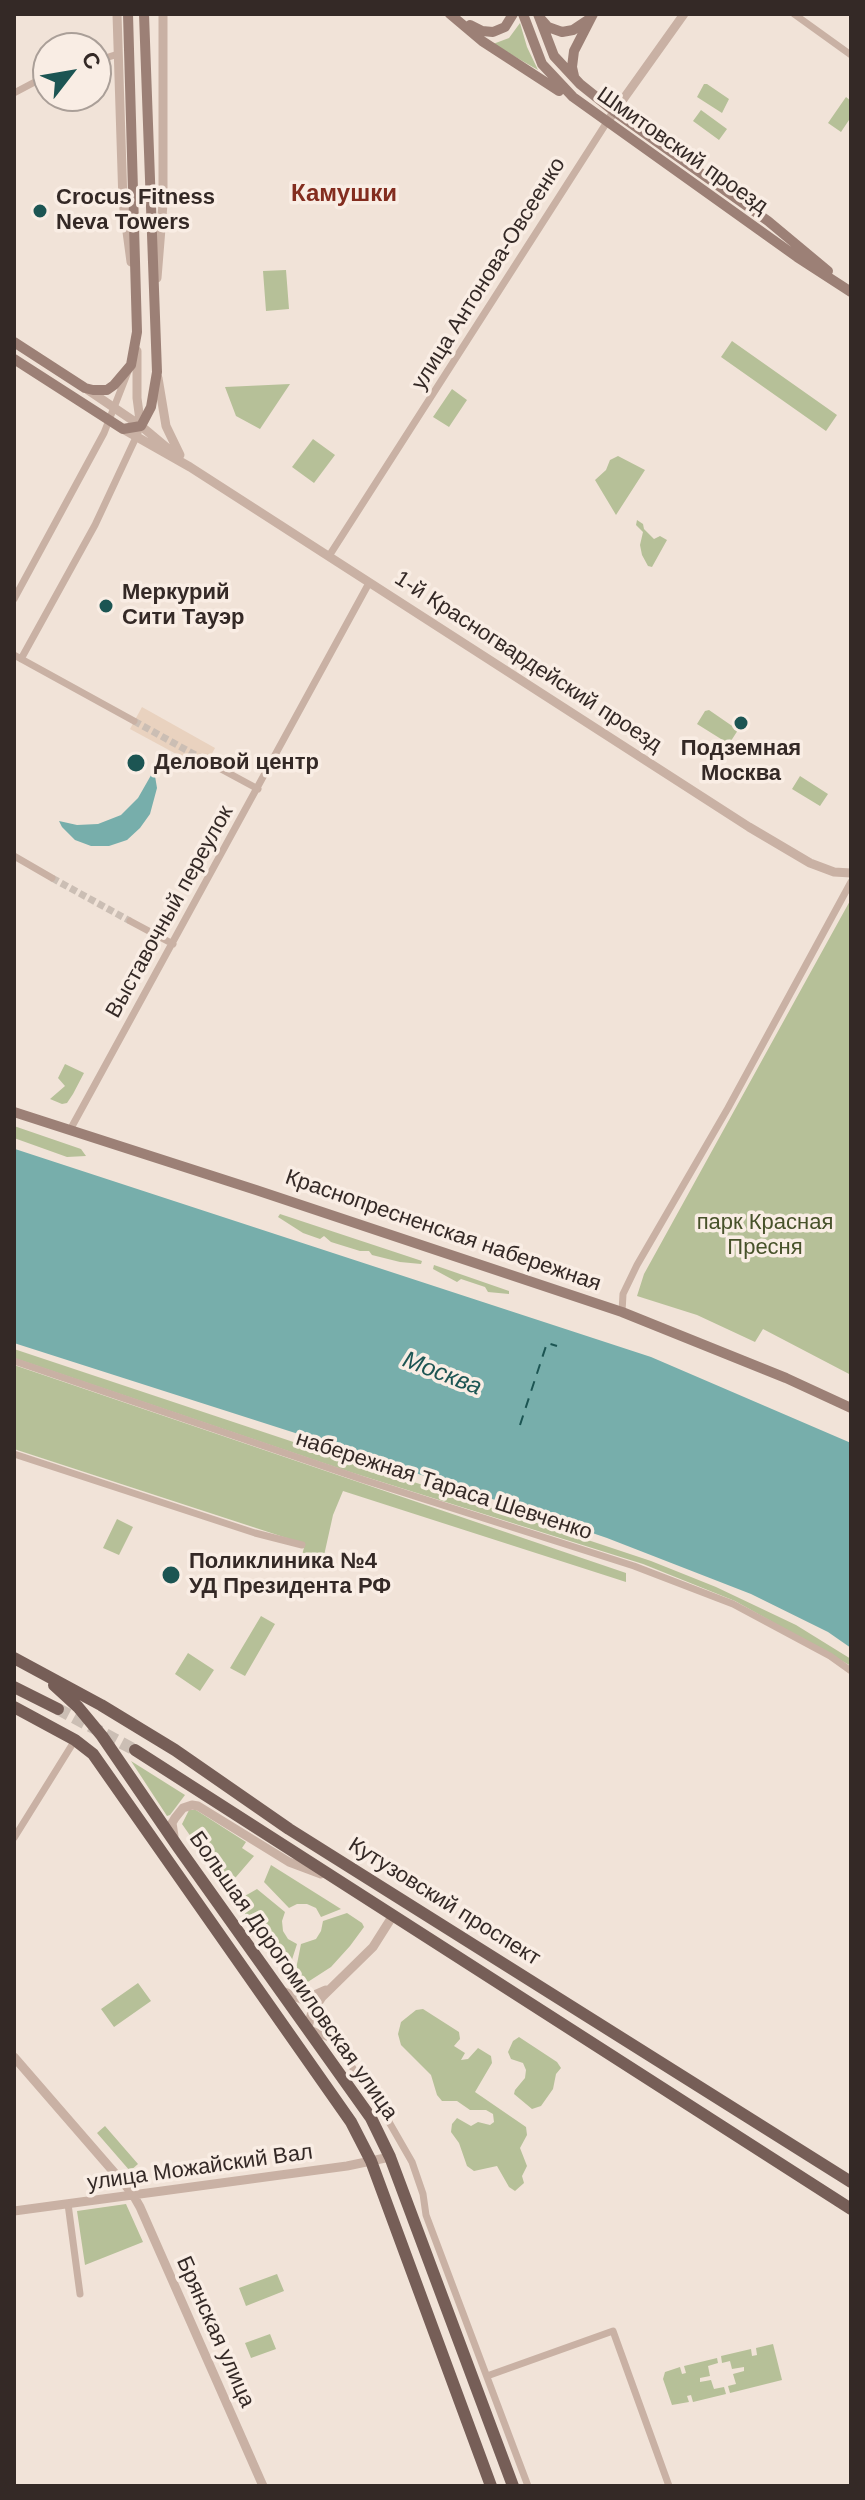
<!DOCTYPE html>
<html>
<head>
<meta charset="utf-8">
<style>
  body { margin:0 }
  #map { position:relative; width:865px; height:2500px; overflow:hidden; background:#f1e3d8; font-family:Arial,sans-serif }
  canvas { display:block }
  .frame { position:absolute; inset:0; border:16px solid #342926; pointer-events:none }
  .north { position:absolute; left:32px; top:32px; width:80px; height:80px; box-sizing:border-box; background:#f9ede4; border:2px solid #aa9f98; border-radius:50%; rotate:59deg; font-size:22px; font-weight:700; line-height:32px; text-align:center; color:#342926 }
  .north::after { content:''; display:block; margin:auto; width:28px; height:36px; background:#1c5553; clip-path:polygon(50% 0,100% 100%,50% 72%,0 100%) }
</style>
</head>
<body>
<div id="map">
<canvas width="865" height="2500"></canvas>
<div class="frame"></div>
<div class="north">С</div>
</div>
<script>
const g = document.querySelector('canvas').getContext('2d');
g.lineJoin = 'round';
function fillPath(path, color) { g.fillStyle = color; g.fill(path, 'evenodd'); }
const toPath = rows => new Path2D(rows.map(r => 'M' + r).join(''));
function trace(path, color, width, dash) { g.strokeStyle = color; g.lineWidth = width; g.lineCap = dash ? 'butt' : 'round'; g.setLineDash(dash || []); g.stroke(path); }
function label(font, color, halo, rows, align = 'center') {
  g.font = font + ' Arial,sans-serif'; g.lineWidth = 7; g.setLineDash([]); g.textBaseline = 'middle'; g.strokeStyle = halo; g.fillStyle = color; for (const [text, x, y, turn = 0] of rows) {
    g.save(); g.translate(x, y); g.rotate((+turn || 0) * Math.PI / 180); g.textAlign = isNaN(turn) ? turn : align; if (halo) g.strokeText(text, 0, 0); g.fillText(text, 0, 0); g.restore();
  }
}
fillPath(toPath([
  [520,23,527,47,538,70,493,44,509,38],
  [704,84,707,84,729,99,722,113,697,97],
  [846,97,851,101,851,117,841,132,828,123],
  [701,110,727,129,719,140,693,121],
  [286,270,289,309,266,311,263,271],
  [732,341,837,415,826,431,721,357],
  [290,384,260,429,236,416,225,387],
  [452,389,467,400,449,427,433,417],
  [313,439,335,455,314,483,292,467],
  [618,456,645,470,616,515,595,480,606,470,610,460],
  [637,520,643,524,644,529,654,539,660,536,667,540,652,567,648,566,642,555,640,545,643,532,636,525],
  [709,710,738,730,729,744,697,724,705,711],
  [800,776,828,794,820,806,792,789],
  [851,899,851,1375,763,1329,755,1342,697,1315,637,1296,644,1274],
  [65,1064,84,1073,73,1094,67,1103,62,1104,50,1099,65,1086,58,1078],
  [14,1126,81,1149,86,1156,67,1157,14,1138],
  [280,1214,422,1261,421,1264,400,1262,372,1255,369,1251,360,1251,331,1242,324,1236,320,1239,303,1233,278,1217],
  [434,1265,509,1291,509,1294,488,1292,485,1287,461,1279,457,1282,433,1269],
  [14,1349,651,1561,716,1587,796,1625,851,1659,851,1666,735,1601,643,1564,350,1472,14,1358],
  [14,1365,626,1573,626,1582,343,1491,333,1515,323,1560,302,1555,305,1544,14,1449],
  [117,1519,133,1527,119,1555,103,1548],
  [261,1616,275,1624,245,1676,230,1668],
  [188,1653,214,1670,200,1691,175,1674],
  [131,1761,185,1795,170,1815,167,1816],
  [189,1810,196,1810,246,1842,242,1848,254,1856,236,1877,224,1884,182,1824],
  [271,1865,341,1909,321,1917,316,1908,307,1904,297,1904,289,1908,264,1882],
  [257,1889,285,1912,282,1921,283,1931,288,1939,297,1944,288,1972,236,1901],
  [347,1913,362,1923,364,1927,350,1946,331,1967,300,1987,294,1979,301,1944,316,1939,321,1931,323,1921],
  [138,1983,151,2001,114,2027,101,2009],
  [423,2009,459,2032,460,2039,454,2046,465,2053,461,2060,468,2059,478,2048,491,2056,492,2063,475,2092,526,2127,527,2135,520,2148,527,2166,522,2176,524,2183,515,2191,509,2187,497,2166,474,2171,467,2166,459,2143,451,2132,452,2124,457,2118,471,2126,478,2122,490,2125,494,2122,493,2114,486,2110,470,2110,457,2101,442,2101,437,2095,431,2075,401,2045,398,2034,401,2022,416,2010],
  [519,2037,557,2062,561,2068,556,2074,553,2089,541,2106,532,2109,514,2094,515,2090,525,2078,526,2070,523,2063,511,2059,508,2052,513,2041],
  [105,2126,138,2164,130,2171,97,2133],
  [126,2204,143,2242,85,2265,77,2211],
  [277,2274,284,2291,246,2306,239,2288],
  [270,2334,276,2349,251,2358,245,2343],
  [773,2344,782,2380,730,2393,728,2386,736,2384,733,2374,744,2371,744,2367,732,2369,730,2361,722,2363,721,2356,751,2349,752,2356,757,2355,756,2348],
  [717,2358,718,2363,708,2366,710,2376,700,2378,700,2382,711,2380,714,2389,724,2387,726,2394,693,2402,691,2395,687,2396,689,2402,672,2405,663,2379,665,2372,680,2367,682,2374,686,2373,684,2366]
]), '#b6c098');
fillPath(toPath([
  [142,707,215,748,204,769,130,729]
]), '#e9d2bf');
fillPath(toPath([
  [154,770,157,788,150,814,140,828,127,840,109,846,91,846,75,840,62,827,59,821,77,825,98,824,121,815,138,798],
  [15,1149,651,1357,851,1443,851,1648,828,1632,751,1594,607,1538,339,1447,14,1343]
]), '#77aeab');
trace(toPath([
  [520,1425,547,1343,557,1346]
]), '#1c5553', 2, [10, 8]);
trace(toPath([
  [134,721,208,762],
  [52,878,130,921]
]), '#cbbeb4', 7, [7, 3.5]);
trace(toPath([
  [58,1709,135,1750]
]), '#cbbeb4', 12, [12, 6]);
trace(toPath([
  [794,14,851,55],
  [96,61,118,54],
  [14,93,48,75],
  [329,556,607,122],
  [14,599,104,433,129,369],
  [14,655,134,721],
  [21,659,95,525,138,433],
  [208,762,258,789],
  [14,856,52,878],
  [130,921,173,944],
  [70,1130,369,583],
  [622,1312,623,1294,637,1265,728,1108,851,882],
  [14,1361,364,1480,634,1566,733,1604,830,1656,851,1671],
  [14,1454,255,1533,302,1545],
  [14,1838,75,1740],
  [310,2029,333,2040,381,2108,412,2162,423,2194,426,2215,528,2486],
  [68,2204,80,2294],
  [487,2376,613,2331,669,2486]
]), '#c9b1a4', 7);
trace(toPath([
  [117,14,123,202,131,262],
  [607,122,684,14],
  [157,278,163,204,163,14],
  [137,351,137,398,141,428],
  [158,378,166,426,180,455],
  [88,390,141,426,172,452],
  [123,429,190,467,749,827,810,863,834,872,851,873],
  [174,1836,172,1823,175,1818,183,1808,192,1805,198,1806,289,1862,321,1874],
  [285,1992,303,2000,326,1990],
  [308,2027,312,2012,322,1997,373,1947,392,1917],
  [14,2057,132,2193,140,2207,263,2486],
  [14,2211,347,2166,390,2157]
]), '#c9b1a4', 9);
trace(toPath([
  [450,14,482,41,559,91],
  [523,14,542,64,573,97,797,257,851,292],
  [538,14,554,56,580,84,615,112,768,221,828,271],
  [540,18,548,27,562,32,573,30,588,20],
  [470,25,482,31,493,32,505,27,513,14],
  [574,76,572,67,574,51,593,14],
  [14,342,85,388,93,390,107,390,114,385,131,365,137,332,128,14],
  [14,359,123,429,141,426,151,407,157,372,144,14],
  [14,1112,256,1190,622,1312,786,1378,851,1408]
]), '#9c8076', 10);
trace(toPath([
  [14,1658,101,1705,175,1750,289,1829,851,2182],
  [54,1685,78,1707,102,1736,178,1847,371,2118,390,2157,513,2486],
  [14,1687,58,1709],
  [14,1707,75,1740,93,1754,351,2122,371,2161,491,2486],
  [135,1750,851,2209]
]), '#765e57', 12);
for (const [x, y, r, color] of [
  [40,211,8,"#1c5553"],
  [106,606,8,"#1c5553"],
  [741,723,8,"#1c5553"],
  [136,763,10,"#1c5553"],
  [171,1575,10,"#1c5553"]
]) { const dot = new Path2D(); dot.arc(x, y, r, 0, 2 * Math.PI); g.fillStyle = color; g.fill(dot); trace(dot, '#f9ede4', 3); }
label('22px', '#342926', '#f9ede4', [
  ["Шмитовский проезд",682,151,35],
  ["улица Антонова-Овсеенко",489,274,-58],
  ["1-й Красногвардейский проезд",528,662,33],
  ["Выставочный переулок",170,912,-61],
  ["Краснопресненская набережная",443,1231,19],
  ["набережная Тараса Шевченко",444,1486,18],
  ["Кутузовский проспект",444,1902,32],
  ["Большая Дорогомиловская улица",293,1976,55],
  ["улица Можайский Вал",200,2168,-8],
  ["Брянская улица",215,2332,66]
]);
label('bold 22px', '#342926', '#f9ede4', [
  ["Crocus Fitness",56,198],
  ["Neva Towers",56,223],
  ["Меркурий",122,593],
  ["Сити Тауэр",122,618],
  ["Подземная",741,749,"center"],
  ["Москва",741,774,"center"],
  ["Деловой центр",154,763],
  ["Поликлиника №4",189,1562],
  ["УД Президента РФ",189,1587]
], 'left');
label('22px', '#47522a', '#f9ede4', [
  ["парк Красная",765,1223],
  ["Пресня",765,1248]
]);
label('bold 24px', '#832d1f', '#f9ede4', [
  ["Камушки",344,194]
]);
label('italic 24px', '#1c5553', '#f9ede4', [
  ["Москва",442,1374,21]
]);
</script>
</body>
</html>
